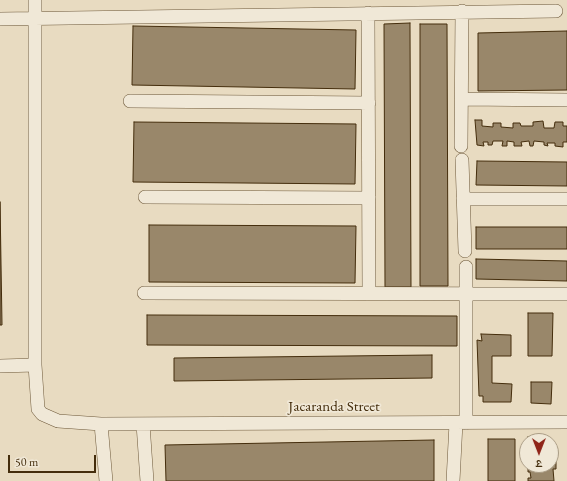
<!DOCTYPE html>
<html>
<head>
<meta charset="utf-8">
<style>
  body { margin:0 }
  #map { position:relative; width:567px; height:481px; overflow:hidden; background:#e8dbc1; font-family:"EB Garamond","Noto Serif Devanagari",serif }
  canvas { display:block }
  .north { position:absolute; left:519px; top:433px; width:40px; height:40px; box-sizing:border-box; background:#f0e8d7; border:1px solid #ab9d86; border-radius:50%; rotate:180deg; font-size:11px; font-weight:700; line-height:16px; text-align:center; color:#442d0c }
  .north::after { content:''; display:block; margin:auto; width:14px; height:18px; background:#8f2418; clip-path:polygon(50% 0,100% 100%,50% 72%,0 100%) }
  .scale { position:absolute; left:8px; top:455px; width:88px; height:18px; box-sizing:border-box; border:2px solid #442d0c; border-top:0; padding-left:5px; font-size:12px; line-height:14px; white-space:nowrap; color:#442d0c; -webkit-text-stroke:3px #f0e8d7; paint-order:stroke }
</style>
</head>
<body>
<div id="map">
<canvas width="567" height="481"></canvas>
<div class="north">उ</div>
<div class="scale">50 m</div>
</div>
<script>
const g = document.querySelector('canvas').getContext('2d');
g.lineJoin = 'round';
function fillPath(path, color) { g.fillStyle = color; g.fill(path, 'evenodd'); }
const toPath = rows => new Path2D(rows.map(r => 'M' + r).join(''));
function trace(path, color, width, dash) { g.strokeStyle = color; g.lineWidth = width; g.lineCap = dash ? 'butt' : 'round'; g.setLineDash(dash || []); g.stroke(path); }
function label(font, color, halo, rows, align = 'center') {
  g.font = font + ' "EB Garamond",serif'; g.lineWidth = 3.5; g.setLineDash([]); g.textBaseline = 'middle'; g.strokeStyle = halo; g.fillStyle = color; for (const [text, x, y, turn = 0] of rows) {
    g.save(); g.translate(x, y); g.rotate((+turn || 0) * Math.PI / 180); g.textAlign = isNaN(turn) ? turn : align; if (halo) g.strokeText(text, 0, 0); g.fillText(text, 0, 0); g.restore();
  }
}
const building = toPath([
  [410,23,411,287,385,287,384,24,410,23],
  [420,24,447,24,448,286,420,286,420,24],
  [133,26,356,30,355,89,132,85,133,26],
  [567,31,567,90,478,91,478,33,567,31],
  [475,120,482,120,482,126,493,127,493,123,501,123,501,127,513,128,513,123,520,123,521,126,533,126,533,122,543,121,544,128,554,128,555,122,563,122,563,126,567,126,567,142,563,142,563,147,555,146,555,143,547,143,548,146,544,145,544,142,534,141,533,146,530,146,529,141,521,142,522,146,514,146,514,142,507,141,507,146,502,146,503,141,493,141,492,145,488,145,488,142,483,142,484,146,477,145,475,120],
  [134,122,356,124,355,184,133,182,134,122],
  [477,161,567,162,567,186,476,185,477,161],
  [0,202,2,325,0,325,0,202],
  [149,225,356,226,355,283,149,282,149,225],
  [476,227,567,227,567,249,476,249,476,227],
  [476,259,567,261,567,281,476,279,476,259],
  [528,313,553,313,552,356,528,356,528,313],
  [147,315,457,316,457,346,147,345,147,315],
  [481,334,511,335,511,356,492,356,492,383,512,384,511,402,483,402,483,396,479,396,477,340,482,341,481,334],
  [432,355,432,378,174,381,174,358,432,355],
  [531,382,552,382,551,404,531,403,531,382],
  [528,437,551,439,553,458,556,459,556,469,553,469,554,481,528,481,528,478,531,478,530,472,528,472,528,465,551,465,551,441,528,441,528,437],
  [488,439,515,439,515,481,488,481,488,439],
  [434,440,434,481,166,481,165,445,434,440]
]);
fillPath(building, '#99876a');
trace(building, '#442d0c', 1);
const street = toPath([
  [35,0,35,365,38,409,42,414,58,421,101,424,567,422],
  [368,13,369,293],
  [0,19,556,11],
  [462,99,567,100],
  [130,101,369,103],
  [461,146,462,11],
  [462,160,465,251],
  [145,197,369,198],
  [463,199,567,199],
  [466,267,466,423],
  [144,293,567,294],
  [0,366,35,365],
  [101,424,106,481],
  [143,424,147,481],
  [453,481,456,423]
]);
trace(street, '#6d5839', 14);
trace(street, '#f0e8d7', 13);
label('15px', '#442d0c', '#f0e8d7', [
  ["Jacaranda Street",334,407]
]);
</script>
</body>
</html>
